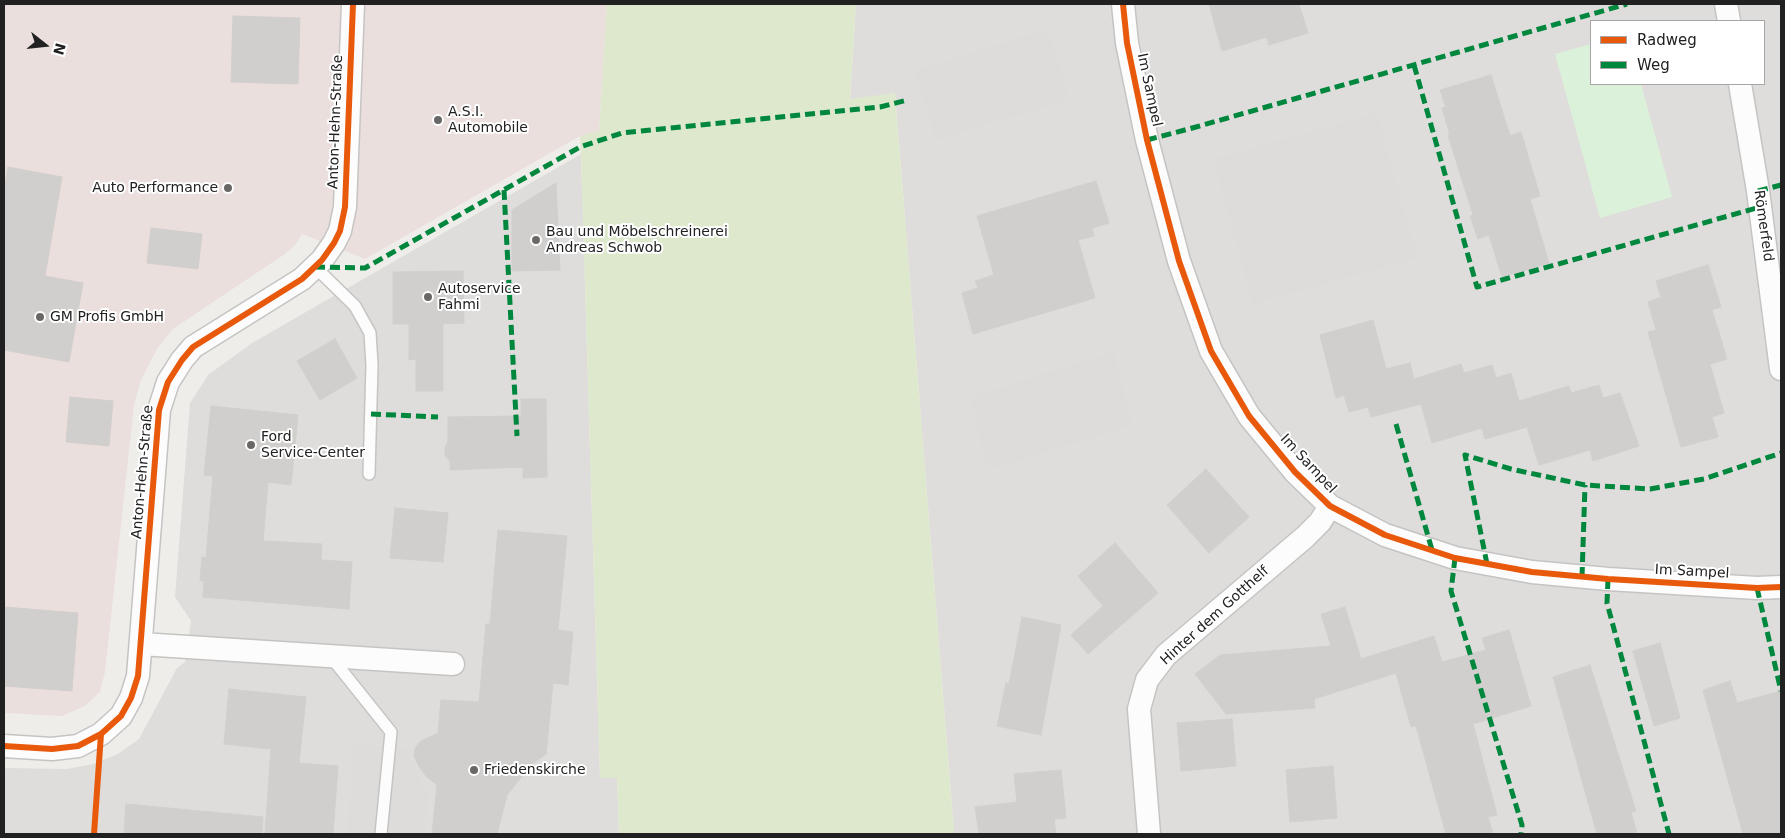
<!DOCTYPE html>
<html>
<head>
<meta charset="utf-8">
<style>
  body { margin:0 }
  #map { position:relative; width:1785px; height:838px; overflow:hidden; background:#efedea; font-family:"DejaVu Sans",sans-serif }
  canvas { display:block }
  .frame { position:absolute; inset:0; border:5px solid #212121; pointer-events:none }
  .legend { position:absolute; left:1590px; top:20px; width:175px; height:65px; box-sizing:border-box; background:#fff; border:1px solid #a6a6a6; margin:0; padding:6px 9px; list-style:none; font-size:15px; color:#212121 }
  .legend li { display:flex; align-items:center; gap:10px; height:25px }
  .legend b { width:25px; border:1px solid #a6a6a6 }
  .north { position:absolute; left:20px; top:20px; width:50px; height:50px; -webkit-text-stroke:4px #fff; paint-order:stroke; rotate:106deg; font-size:14px; font-weight:700; line-height:20px; text-align:center; color:#212121 }
  .north::after { content:''; display:block; margin:auto; width:18px; height:22px; background:#212121; clip-path:polygon(50% 0,100% 100%,50% 72%,0 100%) }
</style>
</head>
<body>
<div id="map">
<canvas width="1785" height="838"></canvas>
<div class="frame"></div>
<ul class="legend">
<li><b style="height:6px;background:#e8590c"></b>Radweg</li>
<li><b style="height:6px;background:#00873e"></b>Weg</li>
</ul>
<div class="north">N</div>
</div>
<script>
const g = document.querySelector('canvas').getContext('2d');
g.lineJoin = 'round';
function fillPath(path, color) { g.fillStyle = color; g.fill(path, 'evenodd'); }
const toPath = rows => new Path2D(rows.map(r => 'M' + r).join(''));
function trace(path, color, width, dash) { g.strokeStyle = color; g.lineWidth = width; g.lineCap = dash ? 'butt' : 'round'; g.setLineDash(dash || []); g.stroke(path); }
function label(font, color, halo, rows, align = 'center') {
  g.font = font + ' "DejaVu Sans",sans-serif'; g.lineWidth = 4; g.setLineDash([]); g.textBaseline = 'middle'; g.strokeStyle = halo; g.fillStyle = color; for (const [text, x, y, turn = 0] of rows) {
    g.save(); g.translate(x, y); g.rotate((+turn || 0) * Math.PI / 180); g.textAlign = isNaN(turn) ? turn : align; if (halo) g.strokeText(text, 0, 0); g.fillText(text, 0, 0); g.restore();
  }
}
fillPath(toPath([
  [856,4,1781,4,1781,834,943,834,954,832,895,93,850,100],
  [1591,21,1764,21,1764,84,1591,84],
  [581,154,600,778,617,778,619,834,4,834,4,768,67,769,93,764,118,754,139,739,177,668,185,662,191,621,175,597,190,403,208,375,252,343]
]), '#dedddb');
fillPath(toPath([
  [4,4,607,4,599,131,580,136,365,259,302,234,296,244,285,254,173,329,157,349,141,380,134,405,105,672,100,692,85,706,62,716,4,713]
]), '#ebdfde');
fillPath(toPath([
  [1047,29,1070,99,936,140,914,71],
  [1377,113,1417,258,1253,304,1213,159],
  [1114,352,1132,425,988,470,970,397],
  [354,745,408,750,413,767,421,783,429,788,425,834,347,834]
]), '#dddcdb');
fillPath(toPath([
  [607,4,856,4,850,99,895,93,954,833,943,834,619,834,617,778,600,778,581,154,580,136,599,131]
]), '#dee8cd');
fillPath(toPath([
  [1591,44,1591,84,1641,84,1672,197,1600,218,1555,54]
]), '#dcf1da');
const building = toPath([
  [1209,4,1299,4,1308,33,1269,45,1267,37,1222,51,1209,4],
  [233,16,300,18,298,84,231,82,233,16],
  [1491,75,1510,136,1521,132,1540,196,1530,199,1549,263,1502,277,1489,235,1478,239,1470,216,1473,215,1448,135,1450,135,1442,108,1446,107,1440,90,1491,75],
  [8,167,62,177,45,276,83,283,69,362,4,350,4,190,8,167],
  [1096,181,1109,223,1092,228,1094,236,1078,240,1095,298,973,334,962,293,978,288,975,281,994,275,977,216,1096,181],
  [556,183,560,270,512,271,512,210,556,183],
  [151,228,202,234,198,269,147,263,151,228],
  [1708,265,1721,307,1712,310,1727,359,1710,364,1724,413,1712,417,1718,437,1681,447,1648,332,1656,330,1648,302,1661,297,1656,281,1708,265],
  [463,271,464,323,443,324,443,391,416,391,416,359,409,360,409,324,393,324,393,272,463,271],
  [1373,320,1386,369,1410,363,1414,379,1461,364,1464,373,1492,365,1496,378,1511,373,1519,401,1569,386,1571,393,1599,385,1603,398,1620,393,1639,446,1593,461,1590,450,1539,465,1527,427,1485,439,1482,428,1432,443,1421,404,1371,417,1368,407,1349,412,1344,395,1336,398,1320,335,1373,320],
  [335,339,357,378,320,400,297,361,335,339],
  [70,397,113,401,109,446,66,442,70,397],
  [521,399,546,399,547,477,523,478,523,467,450,470,450,461,445,456,445,447,448,441,448,417,521,416,521,399],
  [211,406,298,415,291,485,268,482,263,541,322,544,321,560,352,562,349,609,203,597,204,581,200,580,202,557,206,558,213,476,204,475,211,406],
  [1206,469,1249,517,1209,553,1167,505,1206,469],
  [395,508,448,513,443,562,390,558,395,508],
  [498,530,567,536,558,630,573,632,568,685,553,683,546,754,531,765,507,795,497,834,432,834,437,785,426,776,418,765,414,755,415,748,421,741,438,733,441,700,479,702,486,624,490,624,498,530],
  [1115,543,1158,593,1088,654,1071,635,1103,606,1078,576,1115,543],
  [4,607,78,613,72,691,4,686,4,607],
  [1345,607,1361,659,1434,636,1442,662,1486,650,1482,638,1509,630,1531,706,1473,724,1497,815,1488,817,1493,834,1446,834,1416,726,1411,727,1396,673,1314,699,1315,708,1226,714,1195,674,1220,655,1331,646,1321,614,1345,607],
  [1022,617,1061,625,1041,735,997,726,1006,683,1009,684,1022,617],
  [1660,643,1680,718,1654,726,1633,651,1660,643],
  [1590,665,1636,811,1631,812,1637,834,1597,834,1553,677,1590,665],
  [1730,681,1737,703,1781,691,1781,834,1743,834,1703,690,1730,681],
  [229,689,306,697,299,763,338,766,333,834,265,834,271,749,224,744,229,689],
  [1232,719,1236,766,1181,771,1177,723,1232,719],
  [1333,766,1337,818,1290,822,1286,770,1333,766],
  [1061,770,1066,818,1054,819,1056,834,979,834,975,807,1017,802,1014,774,1061,770],
  [126,804,263,817,262,834,124,834,126,804]
]);
fillPath(building, '#d1cfcd');
trace(building, '#d2cfcc', 1);
const lane = toPath([
  [315,267,355,306,370,333,372,365,369,474],
  [331,657,391,732,381,834]
]);
const street = toPath([
  [1123,4,1127,43,1147,140,1179,261,1211,351,1249,416,1295,472,1330,506,1385,535,1455,558,1532,572,1608,579,1757,588,1781,587],
  [1726,4,1729,21],
  [1740,84,1758,191,1781,369],
  [141,644,453,664],
  [4,746,52,749,78,746,101,734,121,716,131,698,138,676,159,410,168,382,182,360,193,347,302,279,322,260,334,243,340,231,345,207,353,4],
  [1149,834,1139,709,1147,680,1166,655,1305,537,1320,522,1330,506]
]);
trace(lane, '#c5c4c2', 14);
trace(street, '#c5c4c2', 25);
trace(lane, '#fdfcfc', 11);
trace(street, '#fdfcfc', 22);
trace(toPath([
  [1414,65,1477,287,1760,207],
  [1147,140,1196,127,1627,4],
  [504,190,517,436],
  [1758,191,1781,185],
  [315,267,365,268,580,147,622,133,880,107,907,100],
  [371,414,438,417],
  [1396,424,1432,550],
  [1455,558,1451,591,1522,825,1521,834],
  [1487,564,1465,455,1511,469,1585,485,1650,489,1704,479,1781,453],
  [1582,577,1585,485],
  [1608,579,1607,603,1669,834],
  [1757,588,1781,691]
]), '#00873e', 5, [10, 5]);
trace(toPath([
  [1123,4,1127,43,1147,140,1179,261,1211,351,1249,416,1295,472,1330,506,1385,535,1455,558,1532,572,1608,579,1757,588,1781,587],
  [4,746,52,749,78,746,101,734,121,716,131,698,138,676,159,410,168,382,182,360,193,347,302,279,322,260,334,243,340,231,345,207,353,4],
  [94,834,101,734]
]), '#e8590c', 6);
for (const [x, y, r, color] of [
  [438,120,5,"#696867"],
  [228,188,5,"#696867"],
  [536,240,5,"#696867"],
  [428,297,5,"#696867"],
  [40,317,5,"#696867"],
  [251,445,5,"#696867"],
  [474,770,5,"#696867"]
]) { const dot = new Path2D(); dot.arc(x, y, r, 0, 2 * Math.PI); g.fillStyle = color; g.fill(dot); trace(dot, '#fff', 2); }
label('14px', '#212121', '#fff', [
  ["Im Sampel",1149,90,78],
  ["Anton-Hehn-Straße",336,122,-88],
  ["Römerfeld",1763,226,82],
  ["Im Sampel",1308,464,47],
  ["Anton-Hehn-Straße",143,472,-85],
  ["Im Sampel",1692,572,3],
  ["Hinter dem Gotthelf",1215,616,-42]
]);
label('14px', '#212121', '#fff', [
  ["A.S.I.",448,112],
  ["Automobile",448,128],
  ["Auto Performance",218,188,"right"],
  ["Bau und Möbelschreinerei",546,232],
  ["Andreas Schwob",546,248],
  ["Autoservice",438,289],
  ["Fahmi",438,305],
  ["GM Profis GmbH",50,317],
  ["Ford",261,437],
  ["Service-Center",261,453],
  ["Friedenskirche",484,770]
], 'left');
</script>
</body>
</html>
